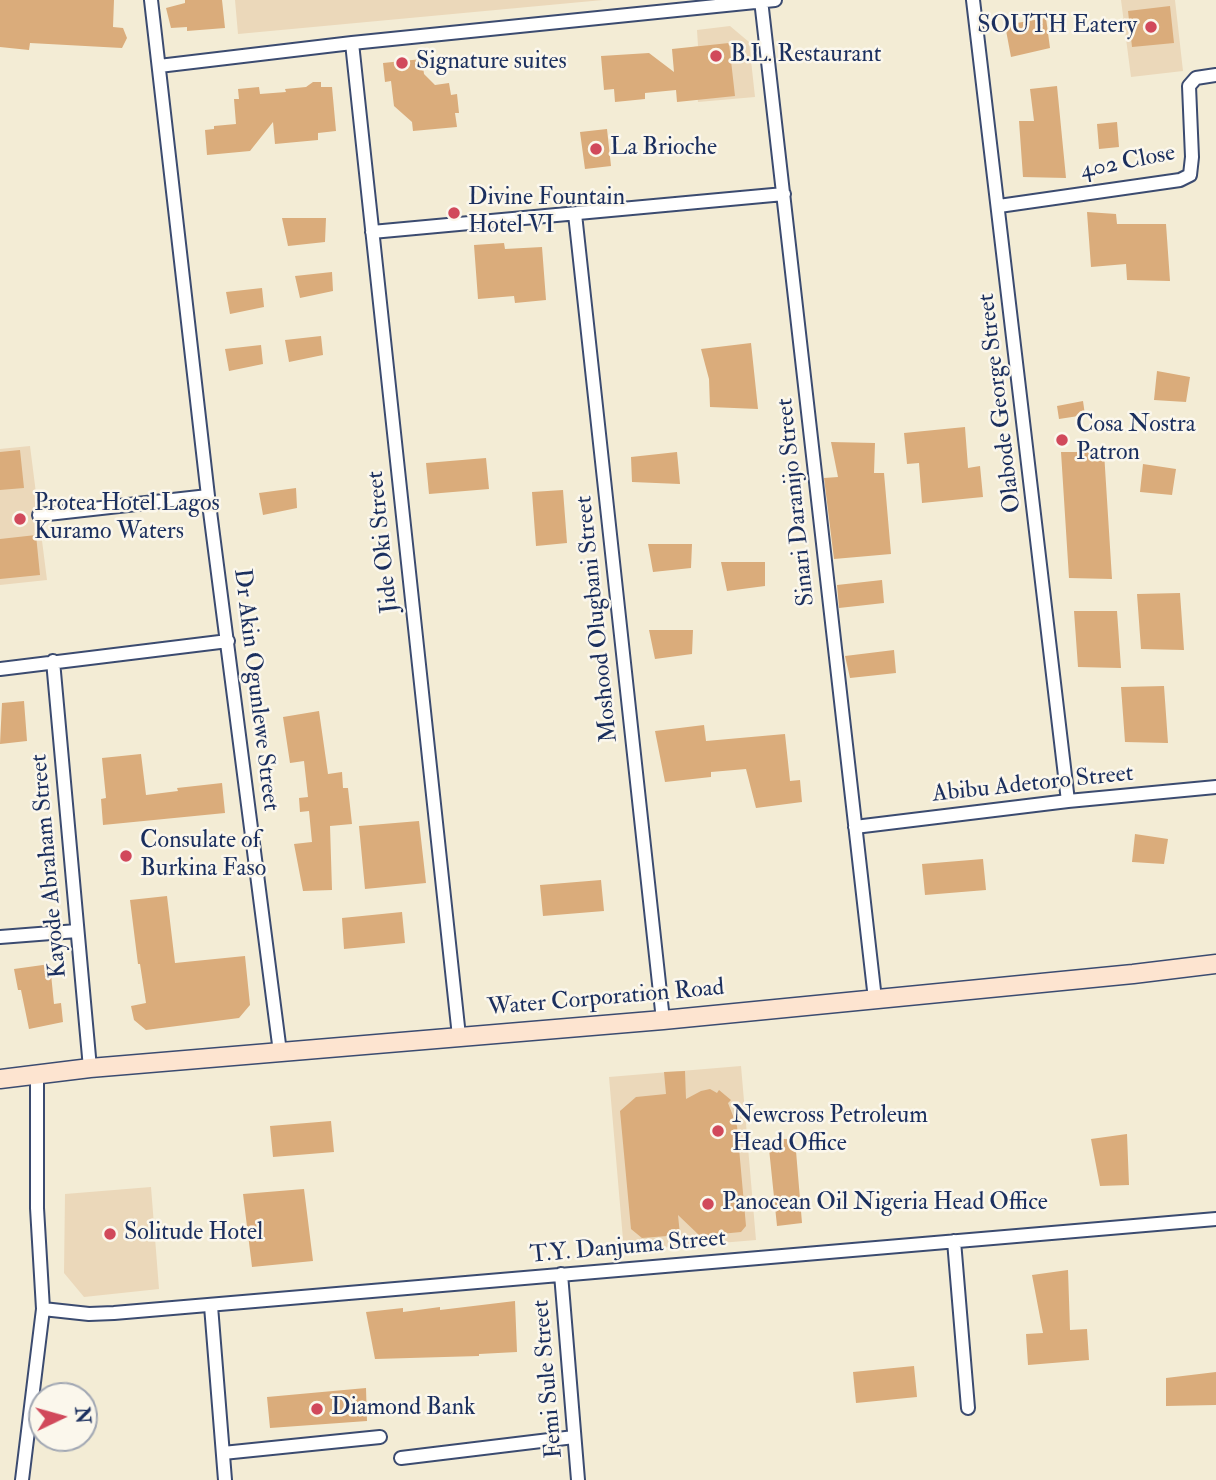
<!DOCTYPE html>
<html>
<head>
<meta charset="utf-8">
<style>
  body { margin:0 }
  #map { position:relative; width:1216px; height:1480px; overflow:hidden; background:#f3ecd5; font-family:"IM FELL Double Pica",serif }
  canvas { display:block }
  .north { position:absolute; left:28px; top:1382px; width:70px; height:70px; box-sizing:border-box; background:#fbf7ec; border:2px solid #a1a7b3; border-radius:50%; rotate:85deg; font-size:19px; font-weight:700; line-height:28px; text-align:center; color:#1b2f5e }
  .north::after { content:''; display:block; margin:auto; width:24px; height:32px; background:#d1495b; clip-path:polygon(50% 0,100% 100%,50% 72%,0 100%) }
</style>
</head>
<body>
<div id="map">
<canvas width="1216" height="1480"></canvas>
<div class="north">N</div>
</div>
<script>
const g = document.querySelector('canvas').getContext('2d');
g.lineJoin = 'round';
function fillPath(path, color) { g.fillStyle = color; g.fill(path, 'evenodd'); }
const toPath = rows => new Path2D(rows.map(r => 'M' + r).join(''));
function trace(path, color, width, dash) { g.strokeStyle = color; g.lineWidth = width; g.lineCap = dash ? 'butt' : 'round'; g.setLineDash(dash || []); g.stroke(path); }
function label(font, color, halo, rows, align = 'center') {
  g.font = font + ' "IM FELL Double Pica",serif'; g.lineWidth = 5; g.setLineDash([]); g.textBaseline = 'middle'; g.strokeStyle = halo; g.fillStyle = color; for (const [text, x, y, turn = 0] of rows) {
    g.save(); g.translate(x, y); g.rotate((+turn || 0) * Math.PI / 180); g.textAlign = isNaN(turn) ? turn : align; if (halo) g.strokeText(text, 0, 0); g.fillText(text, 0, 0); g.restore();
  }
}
fillPath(toPath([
  [235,0,603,0,238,34],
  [1121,0,1175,0,1183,71,1131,77],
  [730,26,749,42,755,97,698,102,693,47,698,46,697,30],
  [30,446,47,580,0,585,0,449],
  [741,1066,756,1240,624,1251,609,1077],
  [151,1187,159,1289,84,1297,64,1273,65,1194]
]), '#ebd8ba');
fillPath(toPath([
  [0,0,114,0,113,27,123,28,127,38,122,48,30,43,29,50,0,47],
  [185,0,222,0,225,28,187,31,187,27,171,28,166,8,185,3],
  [1170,6,1174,43,1132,47,1128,11],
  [1046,18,1050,48,1011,57,1005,25],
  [729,43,735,96,677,102,676,90,645,93,645,99,615,102,614,89,604,90,601,56,649,53,674,72,672,49],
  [422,59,424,74,435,85,449,83,451,95,457,94,459,113,455,113,457,127,413,131,412,122,394,106,391,81,385,82,383,63],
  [313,82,321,82,321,87,332,87,336,131,318,133,318,140,275,144,273,122,250,151,207,155,205,130,214,129,214,126,236,124,234,99,239,99,238,89,259,87,260,94,286,92,285,89,306,87],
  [1057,86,1066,178,1023,177,1019,121,1034,121,1030,89],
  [1117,122,1119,147,1099,149,1097,124],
  [607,129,611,166,585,169,580,132],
  [1087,212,1116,214,1117,224,1166,224,1170,281,1127,280,1126,264,1091,267],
  [282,218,326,218,325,242,288,246],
  [504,243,505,249,542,247,546,300,515,303,514,296,478,299,474,245],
  [332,272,333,291,300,298,295,276],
  [262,288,264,307,230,314,226,292],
  [321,336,323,355,289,362,285,340],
  [751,343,758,409,710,407,709,379,701,349],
  [261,345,263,364,229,371,225,349],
  [1157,371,1190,377,1186,402,1154,400],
  [1083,401,1085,415,1059,419,1057,406],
  [965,427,968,468,980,466,983,497,922,503,919,463,907,464,904,433],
  [831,442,875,443,874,473,884,473,891,554,834,559,824,478,838,477],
  [20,450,24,488,0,490,0,452],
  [677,452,680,484,632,482,631,457],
  [1061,452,1104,452,1112,579,1069,578],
  [486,458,489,489,429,494,426,463],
  [1143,464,1176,469,1172,495,1140,492],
  [296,488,297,508,263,515,259,493],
  [563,490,567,543,536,546,532,492],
  [36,535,40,575,0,579,0,539],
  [648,544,692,544,691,568,653,572],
  [721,562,765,562,765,586,727,591],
  [882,580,884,603,839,608,837,585],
  [1180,593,1184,650,1141,649,1137,594],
  [1074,611,1117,611,1121,668,1078,667],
  [649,630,693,630,692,654,655,659],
  [894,650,896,673,850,678,845,656],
  [1164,686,1168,743,1125,742,1121,687],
  [24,701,27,741,0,744,2,703],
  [319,711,328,774,342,772,343,788,348,788,352,824,330,826,332,890,303,891,294,844,312,842,309,811,300,812,299,798,308,797,304,761,290,763,283,717],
  [704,725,706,741,785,734,790,781,800,780,802,802,756,808,746,769,711,772,711,777,665,782,655,731],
  [141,754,146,795,178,791,177,788,222,783,225,813,103,825,101,799,106,798,102,758],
  [419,821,426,883,365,889,359,826],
  [1135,834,1168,839,1164,864,1132,862],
  [983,859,986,890,925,895,922,864],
  [601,880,604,911,543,916,540,885],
  [167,896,175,963,245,956,250,1005,239,1018,146,1030,134,1020,131,1006,146,1003,140,964,138,964,130,900],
  [402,912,405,943,344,949,342,918],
  [50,964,54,1004,61,1003,63,1022,29,1029,21,990,18,990,14,969],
  [685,1071,686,1099,701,1091,710,1089,717,1093,719,1090,731,1100,728,1103,737,1126,746,1226,741,1232,700,1236,678,1215,680,1235,642,1238,631,1229,620,1111,636,1097,666,1094,664,1072],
  [331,1121,334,1152,273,1157,270,1126],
  [1127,1134,1129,1185,1100,1186,1091,1139],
  [768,1139,795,1139,802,1223,777,1226],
  [304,1189,313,1261,252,1267,243,1194],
  [1068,1270,1070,1330,1087,1329,1089,1360,1028,1365,1026,1334,1043,1333,1032,1275],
  [515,1301,517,1352,479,1354,479,1356,375,1359,366,1312,403,1308,403,1312,440,1307,440,1310],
  [914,1366,917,1397,856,1403,853,1372],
  [1216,1372,1216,1405,1166,1406,1166,1378],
  [366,1388,367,1421,270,1428,267,1397]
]), '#daac7b');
const street = toPath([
  [151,0,208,496,280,1052],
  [761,0,875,999],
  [973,0,1068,801],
  [352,43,459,1036],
  [159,66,352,43,775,0],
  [999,206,1180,180,1190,175,1192,157,1189,86,1196,78,1216,75],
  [575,214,663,1020],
  [372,232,784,194],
  [39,515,208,496],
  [53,661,90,1068],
  [0,669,228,641],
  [855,827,1068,801,1216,787],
  [0,937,77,931],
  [954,1241,968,1408],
  [561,1274,578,1480],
  [211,1306,225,1480],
  [43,1309,89,1314,114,1313,1216,1219],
  [223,1453,380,1437],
  [401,1458,574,1437],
  [22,1480,43,1309,37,1208,37,1075]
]);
const secondary = toPath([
  [0,1079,90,1068,663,1020,1133,974,1216,964]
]);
trace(street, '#3b4b70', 16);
trace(secondary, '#3b4b70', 21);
trace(street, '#fff', 12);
trace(secondary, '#fde4d0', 18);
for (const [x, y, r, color] of [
  [1151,27,7,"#d1495b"],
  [716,56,7,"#d1495b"],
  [402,63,7,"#d1495b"],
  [596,149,7,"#d1495b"],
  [454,213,7,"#d1495b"],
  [1062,440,7,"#d1495b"],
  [20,519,7,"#d1495b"],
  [126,856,7,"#d1495b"],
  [718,1131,7,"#d1495b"],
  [708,1204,7,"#d1495b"],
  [110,1234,7,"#d1495b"],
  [317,1409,7,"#d1495b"]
]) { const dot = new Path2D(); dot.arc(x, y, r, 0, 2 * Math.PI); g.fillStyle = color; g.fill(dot); trace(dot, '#fbf7ec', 2.5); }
label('24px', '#1b2f5e', '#fbf7ec', [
  ["SOUTH Eatery",1137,27,"right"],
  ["B.L. Restaurant",730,56],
  ["Signature suites",416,63],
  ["La Brioche",610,149],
  ["Divine Fountain",468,199],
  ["Hotel VI",468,227],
  ["Cosa Nostra",1076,426],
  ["Patron",1076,454],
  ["Protea Hotel Lagos",34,505],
  ["Kuramo Waters",34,533],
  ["Consulate of",140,842],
  ["Burkina Faso",140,870],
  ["Newcross Petroleum",732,1117],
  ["Head Office",732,1145],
  ["Panocean Oil Nigeria Head Office",722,1204],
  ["Solitude Hotel",124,1234],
  ["Diamond Bank",331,1409]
], 'left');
label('24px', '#1b2f5e', '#fbf7ec', [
  ["402 Close",1128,163,-11],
  ["Olabode George Street",1001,403,-97],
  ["Sinari Daranijo Street",797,502,-96],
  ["Jide Oki Street",384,542,-96],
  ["Moshood Olugbani Street",598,619,-96],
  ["Dr Akin Ogunlewe Street",255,690,83],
  ["Abibu Adetoro Street",1033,785,-6],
  ["Kayode Abraham Street",50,866,-95],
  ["Water Corporation Road",606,999,-5],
  ["T.Y. Danjuma Street",628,1248,-5],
  ["Femi Sule Street",549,1379,-95]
]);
</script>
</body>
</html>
